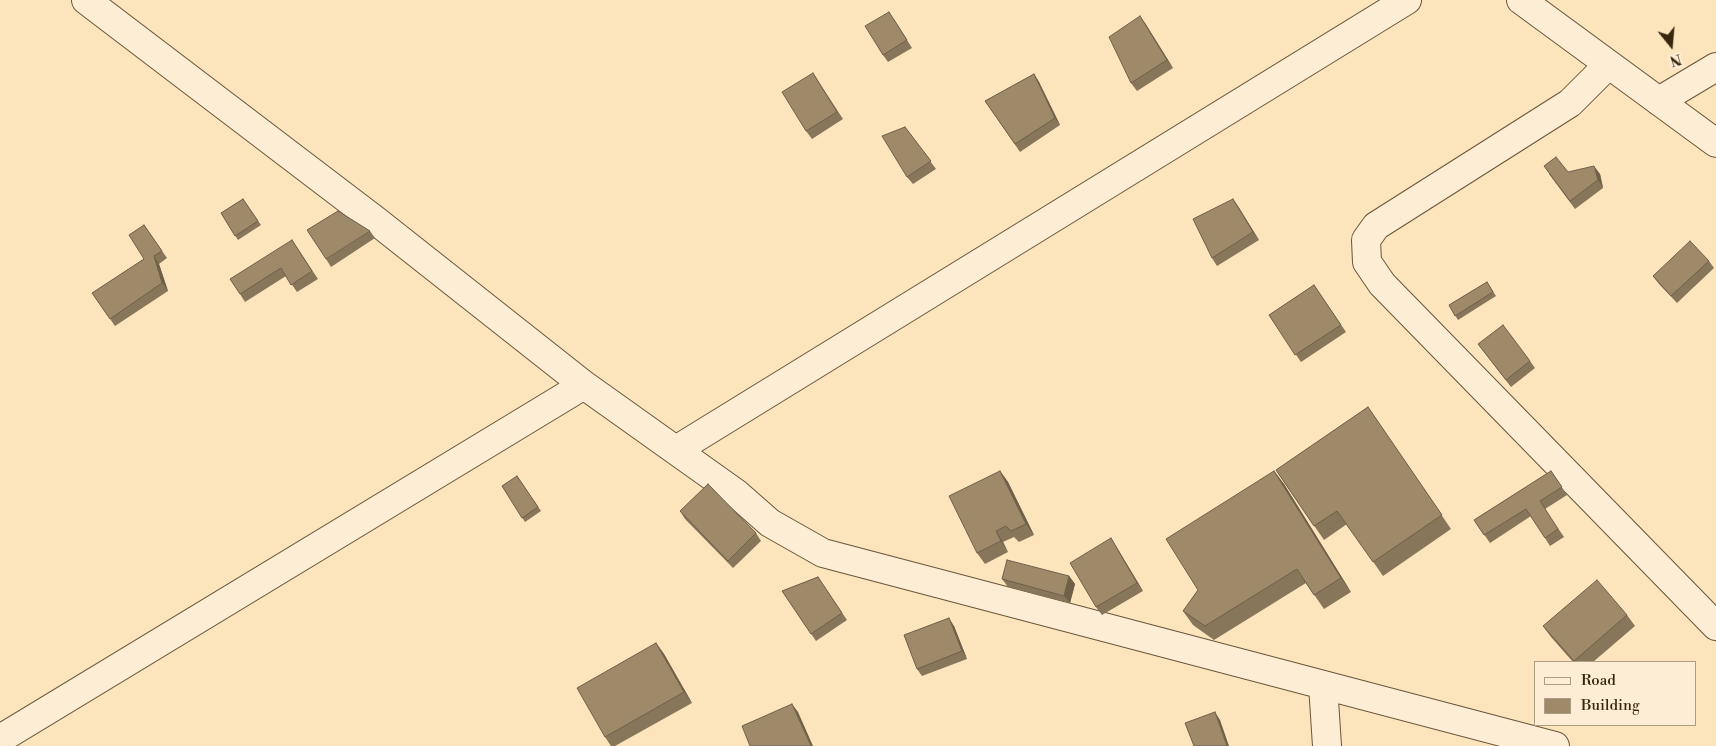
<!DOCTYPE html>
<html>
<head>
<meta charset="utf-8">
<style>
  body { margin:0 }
  #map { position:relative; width:1716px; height:746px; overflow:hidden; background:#fce4bd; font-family:"Libre Bodoni",serif }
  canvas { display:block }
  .legend { position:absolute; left:1534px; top:661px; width:162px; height:65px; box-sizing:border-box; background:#fdedd4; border:1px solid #ae9d85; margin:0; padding:6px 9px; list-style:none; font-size:15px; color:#38260f }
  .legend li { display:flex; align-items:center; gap:10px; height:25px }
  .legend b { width:25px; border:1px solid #ae9d85 }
  .north { position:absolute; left:1646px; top:20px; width:50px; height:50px; -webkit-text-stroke:4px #fdedd4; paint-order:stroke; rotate:163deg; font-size:14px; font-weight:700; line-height:20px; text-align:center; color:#38260f }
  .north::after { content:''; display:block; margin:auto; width:18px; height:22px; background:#38260f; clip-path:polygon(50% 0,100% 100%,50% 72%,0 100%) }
</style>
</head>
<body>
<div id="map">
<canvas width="1716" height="746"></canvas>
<ul class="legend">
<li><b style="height:6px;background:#fdedd4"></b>Road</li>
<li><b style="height:14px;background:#9e8969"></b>Building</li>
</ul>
<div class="north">N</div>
</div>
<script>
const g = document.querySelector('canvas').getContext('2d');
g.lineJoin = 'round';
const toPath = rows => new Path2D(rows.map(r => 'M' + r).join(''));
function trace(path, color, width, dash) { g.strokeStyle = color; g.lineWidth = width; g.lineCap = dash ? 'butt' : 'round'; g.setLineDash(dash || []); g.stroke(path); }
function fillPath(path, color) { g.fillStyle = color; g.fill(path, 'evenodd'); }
const minor = toPath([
  [86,0,375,220,584,385,737,494,770,523,823,553,1555,746],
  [1608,65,1570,103,1376,226,1366,240,1367,262,1382,284,1716,626],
  [1659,101,1716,67],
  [676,450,1407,0],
  [1323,685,1327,746],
  [0,739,584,385]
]);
const tertiary = toPath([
  [1521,0,1716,143]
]);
trace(minor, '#69563a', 30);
trace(tertiary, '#69563a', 30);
trace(minor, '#fdedd4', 28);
trace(tertiary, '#fdedd4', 28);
fillPath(toPath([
  [894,19,912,48,888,62,883,55],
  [1145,23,1173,68,1137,91,1131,83],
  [813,73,843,119,812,139,806,131],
  [1034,74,1039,82,1060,125,1020,152,985,101],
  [905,127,936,169,913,184,907,177],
  [1568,172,1600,174,1603,188,1575,209,1549,174],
  [243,199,261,225,238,240,221,213],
  [1233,199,1259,240,1217,266,1212,258],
  [144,225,167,258,159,264,168,291,115,326,92,293,144,259],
  [370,231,375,238,331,267,326,259],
  [292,240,318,279,297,292,286,276,245,302,240,294],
  [1709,261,1714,268,1677,303,1659,284,1653,276],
  [1487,282,1496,296,1458,320,1449,305],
  [1314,285,1346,332,1301,362,1269,315],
  [1478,344,1530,361,1535,368,1511,387],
  [1368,407,1451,529,1383,576,1347,524,1324,540,1276,470],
  [1000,471,1008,482,1034,535,1019,542,1014,537,1003,542,1008,552,985,564,977,553],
  [1274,471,1284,484,1351,592,1324,609,1306,583,1214,640,1193,625,1183,611,1198,590],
  [1551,471,1567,495,1545,509,1564,537,1550,546,1531,516,1490,543,1474,520],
  [517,476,541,511,525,522,502,486],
  [680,511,756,533,761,541,733,568,685,519],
  [1111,538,1143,591,1102,615,1096,607],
  [1069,576,1075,584,1070,603,1008,587,1002,579],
  [818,577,847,620,816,641,782,591],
  [1627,615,1635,626,1593,662,1573,662,1551,637,1543,626],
  [954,626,967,659,922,676,917,669],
  [656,643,664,654,692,703,615,746,611,746,605,737]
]), '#88765a');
fillPath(toPath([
  [1140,16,1145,23,1173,68,1167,60],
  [1034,74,1039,82,1060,125,1055,118],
  [1594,166,1600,174,1603,188,1598,180],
  [1233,199,1238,206,1259,240,1253,232],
  [154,256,159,264,168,291,162,283],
  [1000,471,1008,482,1034,535,1026,524],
  [1274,471,1284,484,1351,592,1341,578],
  [996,531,1003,542,1008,552,1001,541],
  [1111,538,1116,546,1143,591,1137,583],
  [1069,576,1075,584,1070,603,1064,596],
  [949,618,954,626,967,659,962,651],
  [656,643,664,654,692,703,684,692],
  [792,704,798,712,813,746,811,746],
  [1215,712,1220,720,1229,746,1227,746]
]), '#6f604a');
const building = toPath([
  [889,12,907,40,883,55,865,26,889,12],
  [1140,16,1167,60,1131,83,1109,37,1140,16],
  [813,73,837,112,806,131,782,92,813,73],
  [1034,74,1055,118,1015,144,985,101,1034,74],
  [905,127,931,161,907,177,882,136,905,127],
  [1556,157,1568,172,1594,166,1598,180,1570,201,1544,166,1556,157],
  [243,199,258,221,235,236,221,213,243,199],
  [1233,199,1253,232,1212,258,1193,219,1233,199],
  [338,211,370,231,326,259,307,230,338,211],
  [144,225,162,251,154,256,162,283,110,319,92,293,144,259,129,235,144,225],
  [292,240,312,271,291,285,281,268,240,294,230,279,292,240],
  [1690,241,1709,261,1671,296,1653,276,1690,241],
  [1487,282,1493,292,1455,316,1449,305,1487,282],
  [1314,285,1341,325,1295,355,1269,315,1314,285],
  [1503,325,1530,361,1506,380,1478,344,1503,325],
  [1368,407,1442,515,1373,562,1337,511,1314,526,1276,470,1368,407],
  [1000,471,1026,524,1011,531,1006,526,996,531,1001,541,977,553,949,496,1000,471],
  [1274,471,1341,578,1314,595,1297,569,1205,626,1183,611,1198,590,1166,539,1274,471],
  [1551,471,1562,487,1540,501,1558,529,1545,538,1526,509,1484,535,1474,520,1551,471],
  [517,476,538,507,522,518,502,486,517,476],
  [708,484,756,533,728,561,680,511,708,484],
  [1111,538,1137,583,1096,607,1070,563,1111,538],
  [1007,560,1069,576,1064,596,1002,579,1007,560],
  [818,577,842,613,811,634,782,591,818,577],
  [1597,580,1627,615,1574,661,1543,626,1597,580],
  [949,618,962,651,917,669,904,635,949,618],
  [656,643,684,692,605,737,577,688,656,643],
  [792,704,811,746,750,746,742,726,792,704],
  [1215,712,1227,746,1194,746,1185,723,1215,712]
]);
fillPath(building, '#9e8969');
trace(building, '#6f604a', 1);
</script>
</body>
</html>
